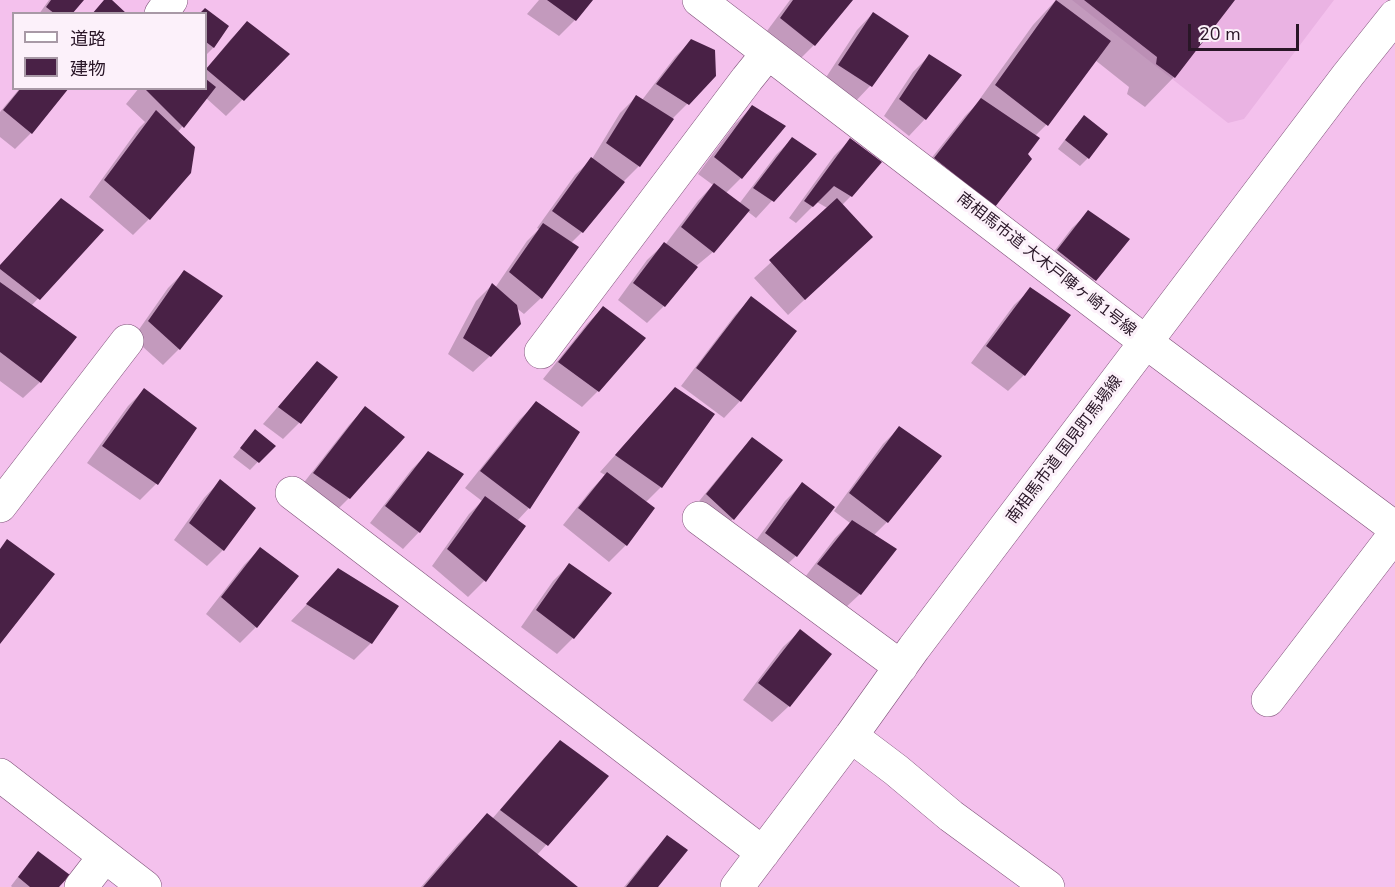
<!DOCTYPE html>
<html>
<head>
<meta charset="utf-8">
<style>
  body { margin:0 }
  #map { position:relative; width:1395px; height:887px; overflow:hidden; background:#f4c1ed; font-family:"Nunito Sans","Noto Sans JP",sans-serif }
  canvas { display:block }
  .legend { position:absolute; left:12px; top:12px; width:195px; height:78px; box-sizing:border-box; background:#fcf1fa; border:2px solid #a899a6; margin:0; padding:8px 10px; list-style:none; font-size:18px; color:#291627 }
  .legend li { display:flex; align-items:center; gap:12px; height:30px }
  .legend b { width:30px; border:2px solid #a899a6 }
  .scale { position:absolute; left:1188px; top:24px; width:111px; height:27px; box-sizing:border-box; border:3px solid #291627; border-top:0; padding-left:8px; font-size:18px; line-height:21px; white-space:nowrap; color:#291627; -webkit-text-stroke:4px #fcf1fa; paint-order:stroke }
</style>
</head>
<body>
<div id="map">
<canvas width="1395" height="887"></canvas>
<ul class="legend">
<li><b style="height:8px;background:#fff"></b>道路</li>
<li><b style="height:16px;background:#492146"></b>建物</li>
</ul>
<div class="scale">20 m</div>
</div>
<script>
const g = document.querySelector('canvas').getContext('2d');
g.lineJoin = 'round';
function fillPath(path, color) { g.fillStyle = color; g.fill(path, 'evenodd'); }
const toPath = rows => new Path2D(rows.map(r => 'M' + r).join(''));
function trace(path, color, width, dash) { g.strokeStyle = color; g.lineWidth = width; g.lineCap = dash ? 'butt' : 'round'; g.setLineDash(dash || []); g.stroke(path); }
function label(font, color, halo, rows, align = 'center') {
  g.font = font + ' "Nunito Sans","Noto Sans JP",sans-serif'; g.lineWidth = 6; g.setLineDash([]); g.textBaseline = 'middle'; g.strokeStyle = halo; g.fillStyle = color; for (const [text, x, y, turn = 0] of rows) {
    g.save(); g.translate(x, y); g.rotate((+turn || 0) * Math.PI / 180); g.textAlign = isNaN(turn) ? turn : align; if (halo) g.strokeText(text, 0, 0); g.fillText(text, 0, 0); g.restore();
  }
}
fillPath(toPath([
  [1072,0,1334,0,1244,119,1228,123]
]), '#eab3e3');
fillPath(toPath([
  [49,0,82,0,70,14,39,14],
  [539,0,591,0,575,20,559,36,527,14],
  [790,0,851,0,814,45,798,61,764,35],
  [1056,0,1233,0,1174,77,1145,107,1127,94,1129,87,1095,60,1046,125,1034,137,994,206,918,175,965,116,974,107,1033,25],
  [205,10,227,26,213,48,206,55],
  [873,13,906,37,870,86,854,103,823,82,857,30],
  [247,23,288,54,226,116,206,98,177,133,190,172,149,219,133,235,89,197,139,128,145,122,126,104,139,88,206,88,206,69,231,39],
  [691,41,687,104,672,119,639,166,624,181,582,232,571,243,541,298,524,314,515,307,490,356,473,372,448,354,476,301,492,285,495,288,527,241,539,229,537,228,575,175,592,159,620,113,636,97,642,100,675,57],
  [929,56,925,119,909,136,884,116,913,72],
  [20,88,67,89,31,133,15,149,0,137,0,112],
  [752,107,741,178,725,194,739,204,776,155,792,139,815,154,756,218,747,211,713,252,695,267,664,306,647,323,618,300,647,260,664,244,665,245,698,201,713,185,698,174,735,124],
  [1076,125,1088,158,1080,166,1058,149],
  [850,140,851,196,842,205,855,253,788,315,754,278,829,209,817,202,796,223,789,218,834,156],
  [1089,212,1128,240,1094,280,1078,297,1042,267,1072,228],
  [102,230,31,306,40,382,23,398,0,381,0,266],
  [184,272,179,349,163,365,133,338,168,288],
  [1031,289,1024,375,1008,391,971,363,1014,305],
  [751,298,795,332,740,401,724,418,681,386,735,315],
  [603,308,598,391,582,407,543,379,587,324],
  [317,363,336,377,299,423,283,439,263,424,301,380],
  [144,390,195,428,156,484,140,500,87,463,128,406],
  [537,403,578,432,529,508,517,521,524,526,484,581,468,597,432,566,469,514,482,501,465,488,520,419],
  [659,406,661,487,645,503,653,509,626,545,609,562,563,525,591,490,605,475,600,472],
  [365,408,349,498,333,514,298,490,349,425],
  [899,428,940,457,887,522,873,536,860,594,843,610,802,581,835,538,850,523,834,511,883,444],
  [255,431,273,446,250,470,233,457],
  [752,439,781,460,733,519,716,536,691,511,736,456],
  [428,453,462,474,419,532,403,549,370,523,412,469],
  [220,481,254,508,223,550,207,566,174,540,204,498],
  [802,484,832,507,796,556,779,572,749,550,785,501],
  [260,549,256,627,240,643,206,614,244,565],
  [569,565,573,638,557,654,521,627,553,581],
  [326,584,371,643,354,660,291,621],
  [800,631,789,706,772,722,743,700,783,647],
  [561,742,607,777,537,855,576,887,421,887,458,844,487,815,492,819,544,758],
  [667,837,657,887,624,887,651,854],
  [38,853,57,887,12,887,11,886,30,861]
]), '#0003');
fillPath(toPath([
  [51,0,84,0,72,14,55,14,46,7],
  [104,0,112,0,127,14,92,14],
  [547,0,593,0,576,21],
  [793,0,853,0,815,46,780,18],
  [1056,0,1111,41,1048,126,995,85],
  [1084,0,1235,0,1175,78,1156,64,1157,57],
  [205,8,229,26,214,48,206,42,206,14,199,14],
  [873,12,909,36,872,87,838,65],
  [247,21,290,54,244,101,206,69],
  [691,39,715,50,716,76,689,105,656,84],
  [929,54,962,75,926,120,899,99],
  [206,79,216,87,184,128,144,88,206,88],
  [21,88,69,88,32,134,3,110],
  [636,95,674,119,640,167,606,143],
  [981,98,1040,138,1028,154,1032,159,995,207,934,158],
  [752,105,786,126,742,179,714,157],
  [156,110,195,147,191,173,150,220,104,180],
  [1084,115,1108,134,1089,159,1065,140],
  [792,137,817,154,774,202,753,188],
  [850,138,882,162,852,197,834,186,813,207,804,201],
  [591,157,625,182,583,233,552,211],
  [714,183,750,210,714,253,681,227],
  [61,198,104,230,40,300,0,269,0,265],
  [837,198,873,237,805,300,769,260],
  [1088,210,1130,239,1096,281,1057,250],
  [543,223,579,247,542,299,509,272],
  [664,242,698,267,665,307,633,283],
  [184,270,223,296,180,350,148,321],
  [0,282,77,337,41,383,0,352],
  [492,283,517,305,521,324,491,357,463,338],
  [1030,287,1071,315,1025,376,986,346],
  [751,296,797,331,741,402,696,368],
  [603,306,646,338,599,392,558,362],
  [317,361,338,377,301,424,278,407],
  [675,387,715,414,662,488,615,455],
  [144,388,197,428,158,485,102,446],
  [536,401,580,432,530,509,480,471],
  [365,406,405,437,350,499,313,473],
  [899,426,942,456,888,523,849,493],
  [255,429,276,446,259,463,240,448],
  [752,437,783,460,734,520,706,494],
  [428,451,464,474,420,533,385,506],
  [607,472,655,508,627,546,578,508],
  [220,479,256,508,224,551,189,523],
  [802,482,835,507,797,557,765,533],
  [485,496,526,526,486,582,447,549],
  [852,520,897,549,861,595,817,564],
  [7,539,55,574,0,644,0,549],
  [260,547,299,576,257,628,221,597],
  [569,563,612,593,574,639,536,610],
  [338,568,399,606,372,644,306,604],
  [800,629,832,654,790,707,758,683],
  [560,740,609,776,548,846,500,810],
  [487,813,578,887,423,887],
  [667,835,688,850,658,887,626,887],
  [38,851,70,875,59,887,30,887,18,877]
]), '#492146');
const minor = toPath([
  [699,0,1147,343,1395,528],
  [161,14,171,0],
  [541,352,747,79,768,53],
  [292,493,763,853],
  [0,506,127,341],
  [699,518,901,667],
  [1268,700,1395,534],
  [851,736,896,770,951,816,1048,887],
  [0,775,145,887],
  [81,887,105,856],
  [737,887,851,736,914,648,1348,75,1395,16]
]);
trace(minor, '#7f5279', 34);
trace(minor, '#fff', 33);
label('16px', '#291627', '#fcf1fa', [
  ["南相馬市道 大木戸陣ヶ崎1号線",1046,265,38],
  ["南相馬市道 国見町馬場線",1065,450,-53]
]);
</script>
</body>
</html>
